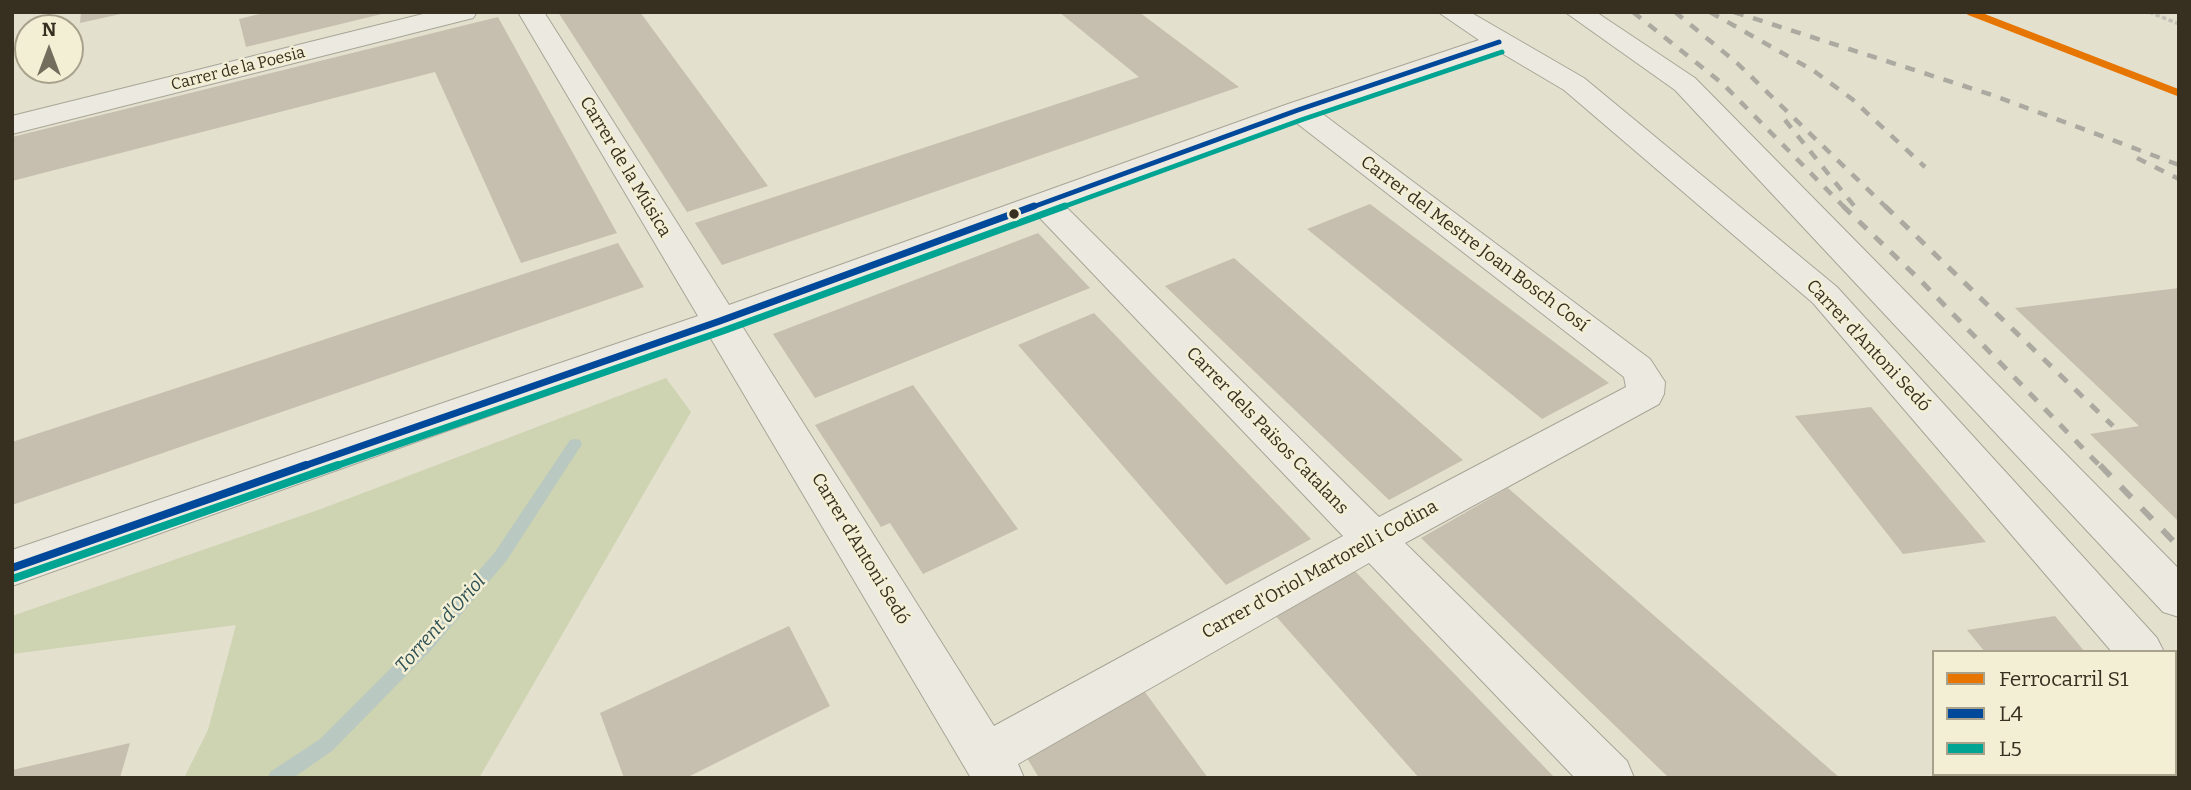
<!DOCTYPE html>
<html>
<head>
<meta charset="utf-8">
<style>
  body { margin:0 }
  #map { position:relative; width:2191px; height:790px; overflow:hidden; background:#e3e0ce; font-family:Bitter,serif }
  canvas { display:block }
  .frame { position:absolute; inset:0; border:14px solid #372f20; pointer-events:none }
  .legend { position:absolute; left:1932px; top:650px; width:245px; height:126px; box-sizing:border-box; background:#f3efd5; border:2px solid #a8a28d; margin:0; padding:9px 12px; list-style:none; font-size:21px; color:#372f20 }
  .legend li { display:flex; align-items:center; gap:14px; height:35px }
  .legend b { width:35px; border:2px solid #a8a28d }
  .north { position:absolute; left:14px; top:14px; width:70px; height:70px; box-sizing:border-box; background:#f3efd5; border:2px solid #a8a28d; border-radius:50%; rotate:0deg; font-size:19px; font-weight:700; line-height:28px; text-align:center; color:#372f20 }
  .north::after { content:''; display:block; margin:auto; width:24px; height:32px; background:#736d5d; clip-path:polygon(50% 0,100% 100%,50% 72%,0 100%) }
</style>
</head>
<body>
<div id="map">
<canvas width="2191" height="790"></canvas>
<div class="frame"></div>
<ul class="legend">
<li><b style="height:9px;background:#e67502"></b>Ferrocarril S1</li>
<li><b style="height:9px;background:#00489a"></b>L4</li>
<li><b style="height:9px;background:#00a493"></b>L5</li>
</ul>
<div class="north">N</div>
</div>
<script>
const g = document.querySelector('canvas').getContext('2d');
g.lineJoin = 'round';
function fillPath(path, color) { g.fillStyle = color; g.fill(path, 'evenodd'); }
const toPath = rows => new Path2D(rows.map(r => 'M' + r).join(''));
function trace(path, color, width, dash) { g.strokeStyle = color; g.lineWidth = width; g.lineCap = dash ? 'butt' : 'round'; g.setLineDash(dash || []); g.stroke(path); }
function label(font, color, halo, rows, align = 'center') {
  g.font = font + ' Bitter,serif'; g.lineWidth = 5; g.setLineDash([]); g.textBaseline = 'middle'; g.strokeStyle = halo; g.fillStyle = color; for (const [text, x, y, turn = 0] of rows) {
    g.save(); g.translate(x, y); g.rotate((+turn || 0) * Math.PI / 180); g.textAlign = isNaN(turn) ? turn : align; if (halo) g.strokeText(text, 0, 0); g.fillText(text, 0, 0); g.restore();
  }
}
fillPath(toPath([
  [666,378,691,412,479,778,184,778,208,730,236,625,12,654,12,616,321,509]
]), '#ced3b1');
fillPath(toPath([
  [575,439,580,440,582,444,507,560,433,648,332,751,293,778,268,778,270,772,320,739,421,638,495,552,570,440,575,439]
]), '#b9c9c1');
fillPath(toPath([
  [81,12,125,12,125,13,80,23],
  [268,12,386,12,386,13,246,47,239,19],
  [558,12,640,12,768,186,687,212],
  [1059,12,1139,12,1239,87,722,265,695,223,1139,77],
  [498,17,617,233,521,263,435,72,12,181,12,137],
  [1370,204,1609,383,1542,419,1307,229],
  [1038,233,1090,288,815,398,773,334],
  [618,243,644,287,12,505,12,442],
  [1234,258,1463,460,1389,500,1165,286],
  [2179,288,2179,522,2090,434,2139,426,2015,308],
  [1094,313,1311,539,1226,585,1018,345],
  [913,385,1018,529,923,574,890,523,881,527,815,425],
  [1871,407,1986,542,1903,554,1795,416],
  [1508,488,1840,778,1669,778,1421,538],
  [1353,569,1555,778,1419,778,1273,613],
  [2055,616,2085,652,1985,652,1967,630],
  [789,626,830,706,686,778,624,778,600,713],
  [1142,688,1208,778,1039,778,1024,753],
  [130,743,120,778,12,778,12,770],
  [2175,757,2179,761,2179,778,2085,778,2082,774,2175,774]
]), '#c6bfaf');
const minor = toPath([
  [431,12,477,12,473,18,12,134,12,116,431,12],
  [518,12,544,12,729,305,1288,104,1479,40,1438,12,1470,12,1584,78,1837,287,2157,638,2164,652,2112,652,1813,303,1564,90,1498,51,1320,112,1650,359,1665,382,1664,394,1659,404,1405,543,1627,761,1634,778,1575,778,1369,563,1018,764,1024,778,971,778,710,337,12,586,12,550,698,316,518,12],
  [1294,121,1624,377,1626,387,1379,517,1065,206,1294,121],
  [1038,216,1343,536,994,726,742,326,1038,216],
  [1565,12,1596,12,1695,78,2179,569,2179,617,2163,612,1675,90,1565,12],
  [2175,669,2179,670,2179,715,2175,714,2175,669]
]);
trace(minor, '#a8a597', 2);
trace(toPath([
  [2149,12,2179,24]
]), '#c4c1b6', 3.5, [4.5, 2.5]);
fillPath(minor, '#eceae0');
trace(toPath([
  [1633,12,1723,84,1845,208],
  [1675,12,1737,63,1887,208],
  [1710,12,1814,71,1852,99,1925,167],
  [1734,12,1992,95,2179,165],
  [1785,120,1855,207],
  [2137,158,2179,179]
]), '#aba9a0', 4.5, [10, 10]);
trace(toPath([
  [1843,206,1922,282,2101,467],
  [1885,206,2113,426]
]), '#aba9a0', 5, [11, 11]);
trace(toPath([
  [2100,465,2179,547]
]), '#aba9a0', 6, [15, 15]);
trace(toPath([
  [1030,208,1298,110,1499,42]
]), '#00489a', 5);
trace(toPath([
  [301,467,720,321,1034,206]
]), '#00489a', 7);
trace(toPath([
  [12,568,306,465]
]), '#00489a', 8);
trace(toPath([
  [1060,208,1301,120,1502,52]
]), '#00a493', 5);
trace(toPath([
  [333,467,723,331,1065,206]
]), '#00a493', 7);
trace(toPath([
  [15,578,338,465]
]), '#00a493', 8);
trace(toPath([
  [1970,12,2179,93]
]), '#e67502', 7);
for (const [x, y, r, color] of [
  [1014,214,6,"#372f20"]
]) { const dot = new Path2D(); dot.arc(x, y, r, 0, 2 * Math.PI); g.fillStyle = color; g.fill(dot); trace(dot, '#f3efd5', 2.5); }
label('16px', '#372f20', '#f3efd5', [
  ["Carrer de la Poesia",238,69,-14]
]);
label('18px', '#372f20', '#f3efd5', [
  ["Carrer de la Música",625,167,59],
  ["Carrer del Mestre Joan Bosch Cosí",1474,244,37],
  ["Carrer d'Antoni Sedó",1868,346,47],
  ["Carrer dels Països Catalans",1267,431,46],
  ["Carrer d'Antoni Sedó",860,549,59],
  ["Carrer d'Oriol Martorell i Codina",1320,570,-29]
]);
label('italic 19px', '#305255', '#f3efd5', [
  ["Torrent d'Oriol",441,624,-48]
]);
</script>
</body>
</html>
